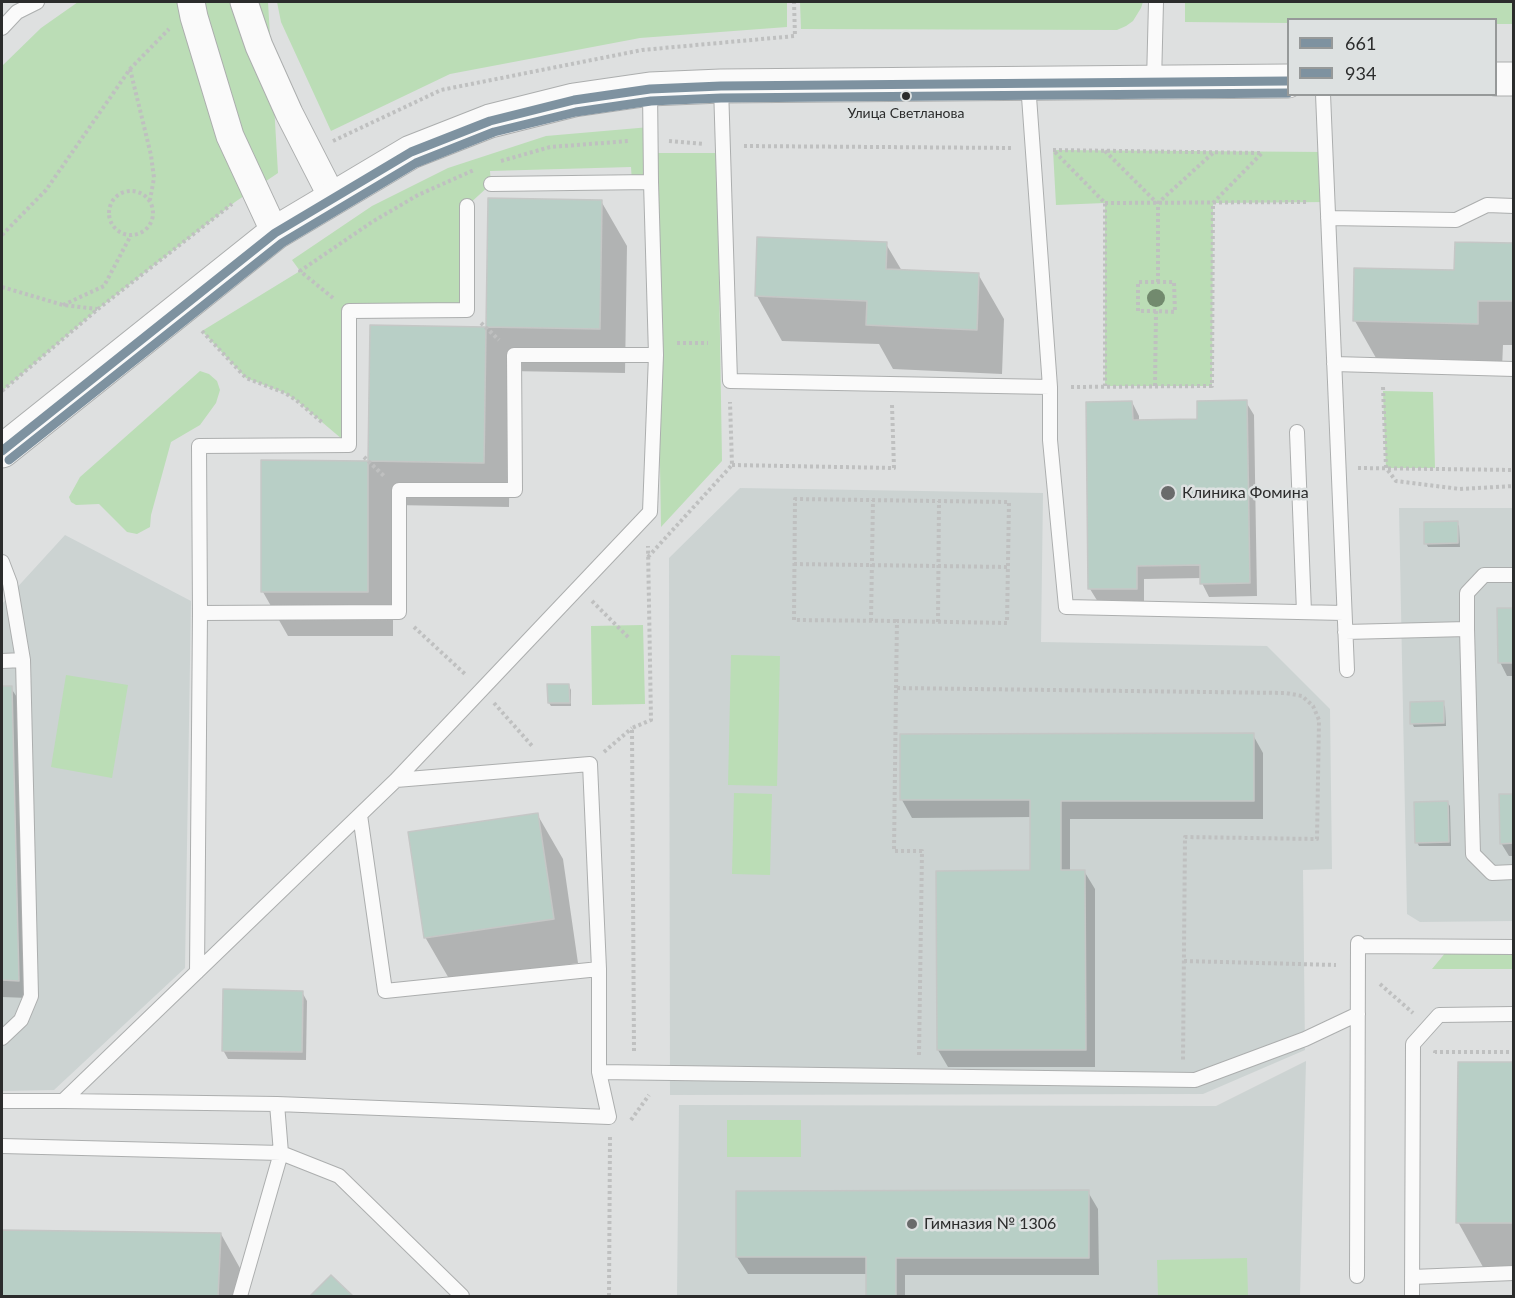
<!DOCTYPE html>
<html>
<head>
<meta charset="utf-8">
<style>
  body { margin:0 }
  #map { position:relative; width:1515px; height:1298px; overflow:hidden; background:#dee0e0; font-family:Lato,sans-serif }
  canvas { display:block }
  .frame { position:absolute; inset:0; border:3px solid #2b2c2c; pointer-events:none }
  .legend { position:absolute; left:1287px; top:18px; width:210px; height:78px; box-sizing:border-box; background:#dde1e1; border:2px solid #969999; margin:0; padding:8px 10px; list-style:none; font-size:18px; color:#2b2c2c }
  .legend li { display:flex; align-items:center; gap:12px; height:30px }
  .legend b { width:30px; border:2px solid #969999 }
</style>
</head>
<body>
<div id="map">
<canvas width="1515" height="1298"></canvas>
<div class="frame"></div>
<ul class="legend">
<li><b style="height:8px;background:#7e92a0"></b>661</li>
<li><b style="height:8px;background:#7e92a0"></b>934</li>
</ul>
</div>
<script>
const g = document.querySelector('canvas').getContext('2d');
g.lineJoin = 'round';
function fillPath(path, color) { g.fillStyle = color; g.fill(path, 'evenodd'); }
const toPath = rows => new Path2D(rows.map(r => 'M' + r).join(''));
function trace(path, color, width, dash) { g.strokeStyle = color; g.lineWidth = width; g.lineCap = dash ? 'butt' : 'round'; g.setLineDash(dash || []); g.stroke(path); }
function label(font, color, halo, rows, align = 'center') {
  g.font = font + ' Lato,sans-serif'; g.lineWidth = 5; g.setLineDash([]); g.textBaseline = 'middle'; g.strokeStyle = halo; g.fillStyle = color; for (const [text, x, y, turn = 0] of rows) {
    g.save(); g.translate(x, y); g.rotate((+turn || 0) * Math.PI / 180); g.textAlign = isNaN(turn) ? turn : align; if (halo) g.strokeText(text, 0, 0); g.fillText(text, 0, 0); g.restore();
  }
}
fillPath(toPath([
  [740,488,1043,493,1041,642,1267,646,1330,709,1332,869,1303,870,1305,1050,1203,1094,670,1095,669,558],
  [1399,508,1513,508,1513,921,1420,922,1407,914],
  [65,535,191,601,185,968,54,1090,2,1091,2,604],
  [1306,1061,1300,1296,677,1296,679,1105,1216,1106]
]), '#ccd3d2');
fillPath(toPath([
  [78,2,268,2,278,173,235,202,98,309,2,391,2,66,41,28],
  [277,2,787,2,787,27,640,38,450,74,331,131,281,22],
  [800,2,1143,2,1141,8,1133,21,1126,26,1117,30,801,29],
  [1185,2,1513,2,1513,24,1496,24,1496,20,1288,20,1288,23,1185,22],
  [650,127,651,182,632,183,631,167,490,171,491,184,467,206,467,310,349,311,349,445,296,400,285,393,246,378,202,331,300,271,292,260,372,206,448,168,546,136],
  [1053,150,1325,152,1327,202,1213,203,1212,386,1105,386,1105,203,1056,205],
  [655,153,717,153,722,461,661,527],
  [200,371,209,374,217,381,220,390,216,403,200,425,171,442,151,515,150,527,137,534,127,532,99,504,76,505,71,502,69,497,80,477],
  [1383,391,1433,392,1435,468,1386,468],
  [643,625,645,704,592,705,591,626],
  [731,655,780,656,777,786,728,785],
  [66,675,128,685,112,778,51,767],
  [734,793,772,794,770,875,732,874],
  [1446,952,1513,952,1513,969,1432,969],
  [727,1120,801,1120,801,1157,727,1157],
  [1247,1258,1248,1296,1158,1296,1157,1260]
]), '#bbddb6');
fillPath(toPath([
  [601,201,627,246,625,373,508,371,511,373,509,507,393,505,393,636,288,636,263,592,263,462,370,462,371,327,490,328,487,326],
  [759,238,886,244,902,271,978,274,1004,319,1002,374,893,369,879,344,782,341,757,296],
  [1514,245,1514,345,1503,345,1502,368,1380,365,1355,321],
  [1132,402,1139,416,1139,421,1199,420,1246,402,1254,415,1257,596,1209,597,1202,583,1202,578,1144,579,1144,602,1098,602,1090,589],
  [1457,523,1459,526,1460,547,1428,547,1426,543],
  [1514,609,1514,676,1507,676,1500,662],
  [569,686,571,690,571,706,551,706,549,703],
  [2,688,11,688,22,705,28,998,2,997],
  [1443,703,1445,707,1446,726,1414,727,1412,723],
  [1253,735,1263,753,1263,819,1070,819,1070,871,1084,871,1095,889,1095,1067,948,1067,938,1050,1032,872,1032,817,912,818,902,800],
  [1514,795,1514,856,1509,856,1501,843],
  [1447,802,1450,806,1451,846,1419,846,1417,842],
  [537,814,563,859,578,963,451,982,425,937],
  [302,992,307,1001,306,1060,228,1059,223,1050],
  [1514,1064,1514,1267,1483,1267,1458,1222],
  [1088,1192,1098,1209,1099,1275,905,1275,905,1296,867,1296,867,1274,748,1274,737,1257],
  [2,1232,221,1234,246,1279,245,1296,2,1296],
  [331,1277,351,1296,312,1296]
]), '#0003');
const building = toPath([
  [488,198,602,200,600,329,486,327,488,198],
  [757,237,887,242,886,269,979,273,977,330,866,325,867,301,755,296,757,237],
  [1455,242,1514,243,1514,301,1478,301,1478,324,1353,321,1354,268,1454,270,1455,242],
  [370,325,486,327,484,463,368,461,370,325],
  [1247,400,1250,583,1200,584,1200,565,1137,566,1137,589,1088,589,1086,402,1132,401,1133,420,1197,419,1197,401,1247,400],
  [261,460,368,461,368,592,261,592,261,460],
  [1458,521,1458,543,1424,544,1424,522,1458,521],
  [1497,608,1514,608,1514,663,1498,663,1497,608],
  [547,684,569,684,570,703,548,703,547,684],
  [2,686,12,686,19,981,2,980,2,686],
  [1444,701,1444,723,1410,724,1410,702,1444,701],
  [1254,733,1254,801,1061,801,1061,870,1085,870,1086,1050,937,1050,936,871,1030,870,1030,800,900,800,900,734,1254,733],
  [1499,794,1514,794,1514,843,1500,844,1499,794],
  [1448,801,1449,842,1415,843,1414,802,1448,801],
  [538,813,554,919,424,938,408,832,538,813],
  [223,989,303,991,302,1052,222,1051,223,989],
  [1458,1062,1514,1062,1514,1223,1456,1223,1458,1062],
  [1089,1190,1089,1258,896,1258,896,1296,866,1296,866,1257,736,1257,736,1191,1089,1190],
  [2,1230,221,1233,218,1296,2,1296,2,1230],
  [331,1275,353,1296,310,1296,331,1275]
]);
fillPath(building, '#b8cfc6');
trace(building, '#c5c7c6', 1.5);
const service = toPath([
  [2,28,17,12,37,2],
  [1154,82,1156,2],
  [1028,83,1050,387,1050,440,1066,607,1344,613],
  [721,86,730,381,1050,387],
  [1323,94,1347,670],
  [491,184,651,182,650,89],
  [1328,218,1456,220,1487,205,1514,206],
  [1334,364,1514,369],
  [1297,432,1304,612],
  [2,562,10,583,23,660,31,996,21,1020,2,1038],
  [200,613,399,612,399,490,515,490,514,355,656,355],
  [1467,629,1467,593,1484,575,1514,575],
  [1345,632,1467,629,1473,854,1492,873,1514,872],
  [2,661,23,660],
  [360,815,385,991,599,969,590,764,396,780],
  [1358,946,1514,947],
  [197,972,200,613,199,446,349,445,349,311,467,310,467,206],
  [599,1072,1195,1080,1305,1039,1358,1014],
  [2,1101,63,1101,277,1104,609,1117,599,1072,599,969],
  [63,1101,396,780,650,512,656,355,651,182],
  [2,1146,281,1153,339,1176,462,1296],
  [1357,1276,1358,943],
  [1412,1277,1514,1273],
  [240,1296,281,1153,277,1104],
  [1412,1296,1413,1044,1439,1015,1514,1014]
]);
const minor = toPath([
  [191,2,194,17,230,136,275,233],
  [244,2,259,46,289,113,332,197]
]);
const tertiary = toPath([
  [1496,79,1514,79],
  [2,451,275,233,411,152,490,121,574,100,650,89,721,86,1288,81]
]);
trace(service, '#acaeae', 16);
trace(minor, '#acaeae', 29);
trace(tertiary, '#acaeae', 35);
trace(toPath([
  [130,69,151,155,154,178,150,200],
  [333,141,441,90,642,50,795,36,794,2],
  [669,141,704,144],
  [744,146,1013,148],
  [1053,150,1262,153,1213,203,1212,386,1069,387],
  [1105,151,1157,203],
  [1055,152,1105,203,1105,386],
  [501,161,550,147,629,141],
  '109 213a22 22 0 1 1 44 0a22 22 0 1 1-44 0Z',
  [1105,203,1308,202],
  [2,235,46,190,130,69,169,29],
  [1158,282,1158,203,1214,152],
  [2,287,63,305,97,309],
  [333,298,300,271,372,222,418,195,474,170],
  [63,305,104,286,131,235],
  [481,323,499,340],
  [202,331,246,378,285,393,296,400,324,424],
  [677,343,708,343],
  [1155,386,1156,311,1175,312,1174,282,1138,282,1138,311,1156,311],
  [1383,387,1386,468,1396,481,1460,489,1514,486],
  [2,391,98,309,232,204],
  [364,457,385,477],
  [732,465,894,468,892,405],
  [1358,468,1514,470],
  [648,557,732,465,730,402],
  [794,564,1008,567],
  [592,601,629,638],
  [871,621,873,500],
  [938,622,939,501],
  [414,627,466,675],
  [896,688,897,621,1007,623,1009,502,795,499,794,620,897,621],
  [494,703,533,747],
  [604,752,632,728],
  [1184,961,1336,965],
  [1380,984,1413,1013],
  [634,1051,632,728,651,720,648,546],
  [1435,1053,1435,1052,1514,1052],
  [919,1055,922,851,894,851,896,688,1286,693,1302,696,1313,706,1319,720,1317,839,1185,837,1183,1061],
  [631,1120,649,1095],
  [609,1296,610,1136]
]), '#bfc0c0', 4, [3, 3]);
trace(service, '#fafafa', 14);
trace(minor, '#fafafa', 27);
trace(tertiary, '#fafafa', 33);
trace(toPath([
  [2,451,275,233,411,152,490,121,574,100,650,89,721,86,1288,81]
]), '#7e92a0', 9);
trace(toPath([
  [9,460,282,243,416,163,494,132,576,112,651,101,721,98,1288,93]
]), '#7e92a0', 9);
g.fillStyle = '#728a6e';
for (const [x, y] of [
  [1156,298]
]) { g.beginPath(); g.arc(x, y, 9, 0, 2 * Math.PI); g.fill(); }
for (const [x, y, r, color] of [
  [906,96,5,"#2b2c2c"],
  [1168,493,8,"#6a6b6b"],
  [912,1224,6,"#6a6b6b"]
]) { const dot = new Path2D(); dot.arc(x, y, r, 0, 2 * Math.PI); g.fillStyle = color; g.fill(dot); trace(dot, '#dde1e1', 2); }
label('14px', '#2b2c2c', '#dde1e1', [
  ["Улица Светланова",906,113]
]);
label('16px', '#2b2c2c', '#dde1e1', [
  ["Клиника Фомина",1182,493],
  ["Гимназия № 1306",924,1224]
], 'left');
</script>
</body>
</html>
